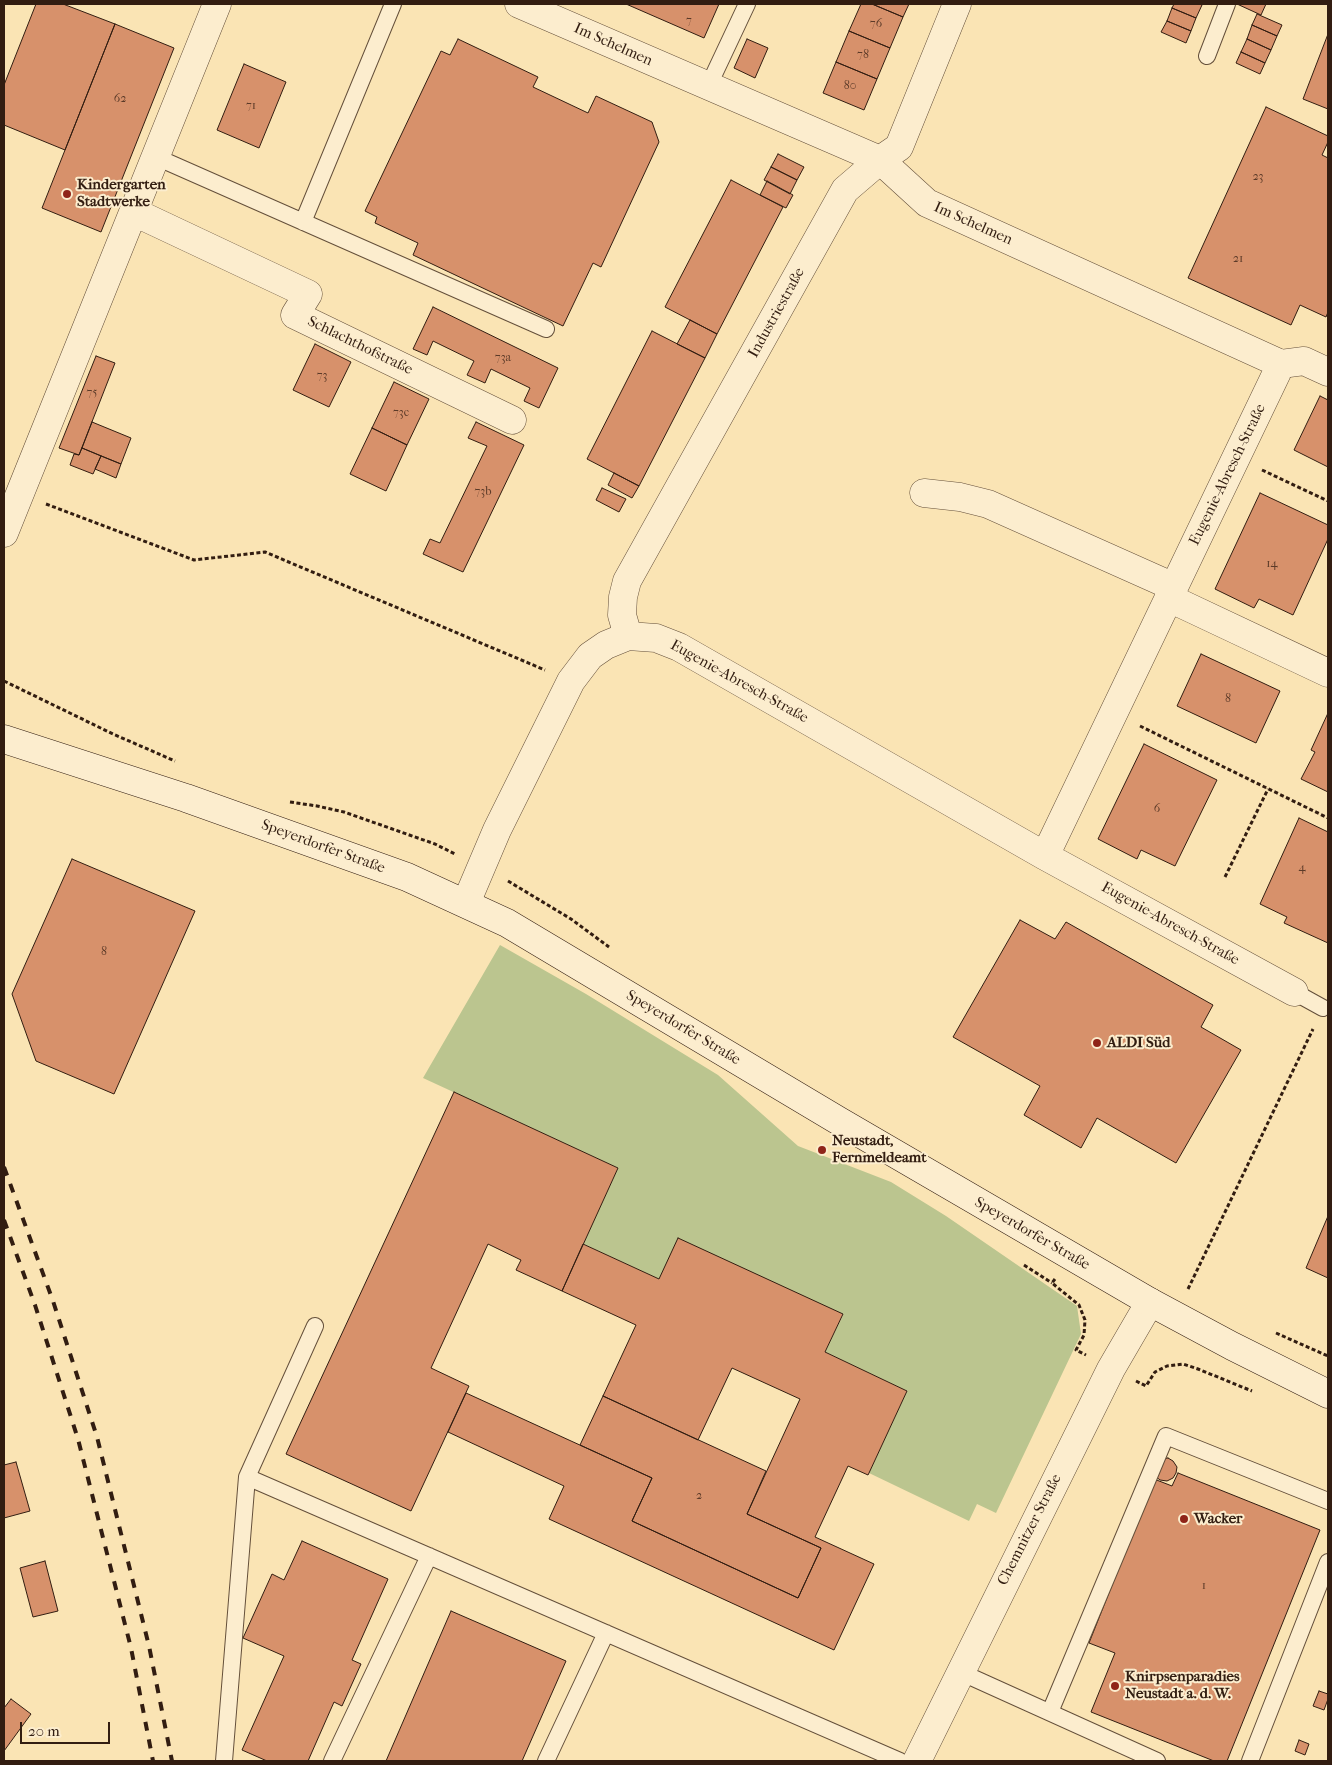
<!DOCTYPE html>
<html>
<head>
<meta charset="utf-8">
<style>
  body { margin:0 }
  #map { position:relative; width:1332px; height:1765px; overflow:hidden; background:#fae4b4; font-family:"IM FELL French Canon",serif }
  canvas { display:block }
  .frame { position:absolute; inset:0; border:5px solid #321d11; pointer-events:none }
  .scale { position:absolute; left:20px; top:1722px; width:90px; height:22px; box-sizing:border-box; border:2px solid #321d11; border-top:0; padding-left:6px; font-size:15px; line-height:18px; white-space:nowrap; color:#321d11; -webkit-text-stroke:4px #fcedce; paint-order:stroke }
</style>
</head>
<body>
<div id="map">
<canvas width="1332" height="1765"></canvas>
<div class="frame"></div>
<div class="scale">20 m</div>
</div>
<script>
const g = document.querySelector('canvas').getContext('2d');
g.lineJoin = 'round';
function fillPath(path, color) { g.fillStyle = color; g.fill(path, 'evenodd'); }
const toPath = rows => new Path2D(rows.map(r => 'M' + r).join(''));
function trace(path, color, width, dash) { g.strokeStyle = color; g.lineWidth = width; g.lineCap = dash ? 'butt' : 'round'; g.setLineDash(dash || []); g.stroke(path); }
function label(font, color, halo, rows, align = 'center') {
  g.font = font + ' "IM FELL French Canon",serif'; g.lineWidth = 4; g.setLineDash([]); g.textBaseline = 'middle'; g.strokeStyle = halo; g.fillStyle = color; for (const [text, x, y, turn = 0] of rows) {
    g.save(); g.translate(x, y); g.rotate((+turn || 0) * Math.PI / 180); g.textAlign = isNaN(turn) ? turn : align; if (halo) g.strokeText(text, 0, 0); g.fillText(text, 0, 0); g.restore();
  }
}
fillPath(toPath([
  [500,945,586,994,718,1075,798,1146,891,1182,946,1216,1077,1306,1081,1334,996,1513,977,1504,969,1521,869,1473,907,1391,825,1352,843,1315,659,1279,583,1244,618,1168,423,1078]
]), '#bbc58f');
const building = toPath([
  [36,4,63,4,115,24,65,150,4,125,4,85,36,4],
  [626,4,719,4,704,38,626,4],
  [861,4,872,4,903,17,890,48,849,31,861,4],
  [872,4,909,4,903,17,872,4],
  [1174,4,1199,4,1202,5,1196,18,1172,8,1174,4],
  [1237,4,1266,4,1261,15,1237,4],
  [1172,8,1196,18,1191,31,1167,21,1172,8],
  [1257,14,1282,25,1277,36,1252,25,1257,14],
  [1167,21,1191,31,1186,43,1161,32,1167,21],
  [115,24,174,48,101,232,42,208,115,24],
  [1252,25,1277,36,1271,50,1247,39,1252,25],
  [849,31,890,48,877,79,836,62,849,31],
  [1328,34,1328,109,1303,99,1328,34],
  [458,39,538,77,533,87,588,113,596,96,652,122,659,142,601,267,593,263,563,326,413,255,418,243,375,223,377,217,365,211,441,51,450,55,458,39],
  [747,39,768,48,755,78,734,68,747,39],
  [1247,39,1271,50,1265,63,1241,52,1247,39],
  [1241,52,1265,63,1260,74,1236,63,1241,52],
  [836,62,877,79,864,110,823,93,836,62],
  [244,64,286,82,259,148,217,130,244,64],
  [1266,107,1328,136,1328,142,1322,155,1328,158,1328,312,1326,317,1300,305,1291,325,1188,278,1266,107],
  [778,154,804,167,797,180,771,167,778,154],
  [771,167,797,180,790,194,764,180,771,167],
  [731,180,783,207,717,334,665,307,731,180],
  [767,181,793,195,786,208,760,195,767,181],
  [433,307,558,368,539,408,524,401,530,388,491,369,485,383,467,375,474,361,433,341,427,355,413,349,433,307],
  [690,320,717,334,705,358,677,344,690,320],
  [652,331,705,358,639,486,587,459,652,331],
  [315,344,351,362,329,407,293,390,315,344],
  [96,356,115,363,79,455,59,448,96,356],
  [394,382,429,399,407,445,372,428,394,382],
  [1320,396,1328,400,1328,467,1294,450,1320,396],
  [92,422,131,438,121,464,82,448,92,422],
  [476,422,524,445,463,572,423,554,430,539,440,543,487,446,468,438,476,422],
  [372,428,407,445,386,491,350,474,372,428],
  [82,448,101,456,93,474,70,465,74,454,79,455,82,448],
  [101,456,121,464,116,478,95,469,101,456],
  [614,473,639,486,632,498,608,485,614,473],
  [602,488,626,499,619,512,596,500,602,488],
  [1260,493,1328,525,1328,539,1293,615,1259,599,1254,608,1215,589,1260,493],
  [1201,654,1280,691,1256,743,1177,706,1201,654],
  [1328,713,1328,792,1301,779,1315,752,1311,750,1328,713],
  [1144,744,1217,780,1175,866,1141,850,1137,859,1098,839,1144,744],
  [1299,818,1328,832,1328,943,1284,923,1287,917,1260,904,1299,818],
  [72,859,195,911,114,1094,36,1061,12,994,72,859],
  [1020,920,1055,939,1066,922,1213,1005,1201,1027,1241,1050,1176,1163,1097,1118,1081,1148,1024,1115,1040,1086,953,1037,1020,920],
  [454,1092,618,1168,562,1291,516,1270,521,1260,488,1244,431,1368,469,1386,411,1511,286,1454,454,1092],
  [1328,1216,1328,1278,1306,1268,1328,1216],
  [678,1238,843,1314,825,1352,907,1391,869,1473,868,1475,848,1466,815,1537,874,1564,834,1650,549,1519,564,1486,448,1432,466,1393,652,1478,632,1521,798,1598,821,1548,747,1514,800,1399,732,1368,698,1440,603,1396,636,1325,562,1291,583,1244,659,1279,678,1238],
  [603,1396,766,1471,747,1514,821,1548,798,1598,632,1521,652,1478,580,1445,603,1396],
  [1168,1458,1173,1461,1177,1467,1176,1473,1173,1478,1167,1481,1160,1480,1155,1476,1161,1459,1168,1458],
  [16,1462,30,1511,4,1518,4,1465,16,1462],
  [1178,1473,1320,1530,1227,1761,1214,1761,1091,1712,1115,1653,1089,1643,1154,1479,1172,1486,1178,1473],
  [302,1541,388,1579,352,1660,361,1664,342,1706,334,1702,308,1761,267,1761,242,1750,284,1656,243,1638,272,1574,284,1580,302,1541],
  [45,1561,58,1611,33,1617,20,1568,45,1561],
  [451,1611,566,1661,522,1761,386,1761,451,1611],
  [1319,1691,1328,1694,1328,1699,1324,1710,1313,1706,1319,1691],
  [11,1699,31,1714,4,1751,4,1708,11,1699],
  [1299,1740,1309,1744,1305,1755,1295,1751,1299,1740]
]);
fillPath(building, '#d7916b');
trace(building, '#321d11', 1);
const lane = toPath([
  [1207,56,1227,4],
  [708,87,747,4],
  [156,157,546,329],
  [303,222,393,4],
  [1294,992,1323,1008],
  [247,1477,900,1761],
  [960,1672,1157,1761],
  [1050,1712,1166,1436,1328,1501],
  [224,1761,247,1477,315,1326],
  [332,1761,429,1556],
  [546,1761,606,1633],
  [1250,1761,1328,1562]
]);
const street = toPath([
  [519,4,880,160,927,203,1281,364,1304,361,1328,372],
  [134,212,308,294,295,315,512,420],
  [924,493,960,497,988,504,1174,587],
  [4,533,217,4],
  [1169,598,1328,673],
  [628,636,622,615,623,597,627,581,845,190,880,160,899,147,957,4],
  [1045,856,1281,364],
  [466,903,497,830,571,681,590,656,606,645,628,636,656,638,679,647,1045,856,1294,992],
  [917,1761,1111,1369,1150,1302]
]);
const secondary = toPath([
  [4,739,186,798,407,877,507,923,839,1121,1150,1302,1232,1346,1328,1394]
]);
trace(lane, '#644f3a', 18);
trace(street, '#644f3a', 29);
trace(secondary, '#321d11', 29);
trace(toPath([
  [1262,470,1328,501],
  [46,504,194,560,265,552,545,670],
  [4,681,113,734,175,761],
  [1140,726,1328,818],
  [290,802,317,806,344,812,435,844,455,854],
  [1225,877,1268,789],
  [508,881,571,919,609,947],
  [1024,1265,1052,1283],
  [1055,1279,1052,1283,1079,1305,1085,1320,1084,1335,1076,1350,1086,1355],
  [1188,1289,1313,1029],
  [1276,1333,1328,1356],
  [1136,1381,1146,1386,1155,1372,1167,1366,1183,1364,1198,1369,1252,1391]
]), '#321d11', 3, [4, 2.5]);
trace(lane, '#fcedce', 16);
trace(street, '#fcedce', 28);
trace(secondary, '#fcedce', 28);
trace(toPath([
  [4,1167,53,1301,97,1437,149,1646,172,1761],
  [4,1220,35,1305,78,1439,131,1648,153,1761]
]), '#321d11', 4, [9, 9]);
for (const [x, y, r, color] of [
  [67,194,5,"#8f2418"],
  [1097,1043,5,"#8f2418"],
  [822,1150,5,"#8f2418"],
  [1184,1519,5,"#8f2418"],
  [1115,1686,5,"#8f2418"]
]) { const dot = new Path2D(); dot.arc(x, y, r, 0, 2 * Math.PI); g.fillStyle = color; g.fill(dot); trace(dot, '#fcedce', 2); }
label('12px', '#5b3a28', null, [
  ["7",689,21],
  ["76",876,24],
  ["78",863,55],
  ["80",850,86],
  ["62",120,99],
  ["71",251,106],
  ["23",1258,177],
  ["21",1238,259],
  ["73a",503,358],
  ["73",322,376],
  ["75",92,393],
  ["73c",401,413],
  ["73b",483,492],
  ["14",1272,564],
  ["8",1228,699],
  ["6",1157,809],
  ["4",1302,868],
  ["8",104,952],
  ["2",699,1496],
  ["1",1204,1586]
]);
label('15px', '#321d11', '#fcedce', [
  ["Im Schelmen",613,45,24],
  ["Im Schelmen",973,224,24],
  ["Industriestraße",777,313,-61],
  ["Schlachthofstraße",360,346,26],
  ["Eugenie-Abresch-Straße",1228,475,-64],
  ["Eugenie-Abresch-Straße",739,682,29],
  ["Speyerdorfer Straße",323,847,20],
  ["Eugenie-Abresch-Straße",1170,924,29],
  ["Speyerdorfer Straße",683,1028,31],
  ["Speyerdorfer Straße",1032,1234,30],
  ["Chemnitzer Straße",1030,1530,-63]
]);
label('bold 15px', '#321d11', '#fcedce', [
  ["Kindergarten",77,185],
  ["Stadtwerke",77,202],
  ["ALDI Süd",1107,1043],
  ["Neustadt,",832,1141],
  ["Fernmeldeamt",832,1158],
  ["Wacker",1194,1519],
  ["Knirpsenparadies",1125,1677],
  ["Neustadt a. d. W.",1125,1694]
], 'left');
</script>
</body>
</html>
